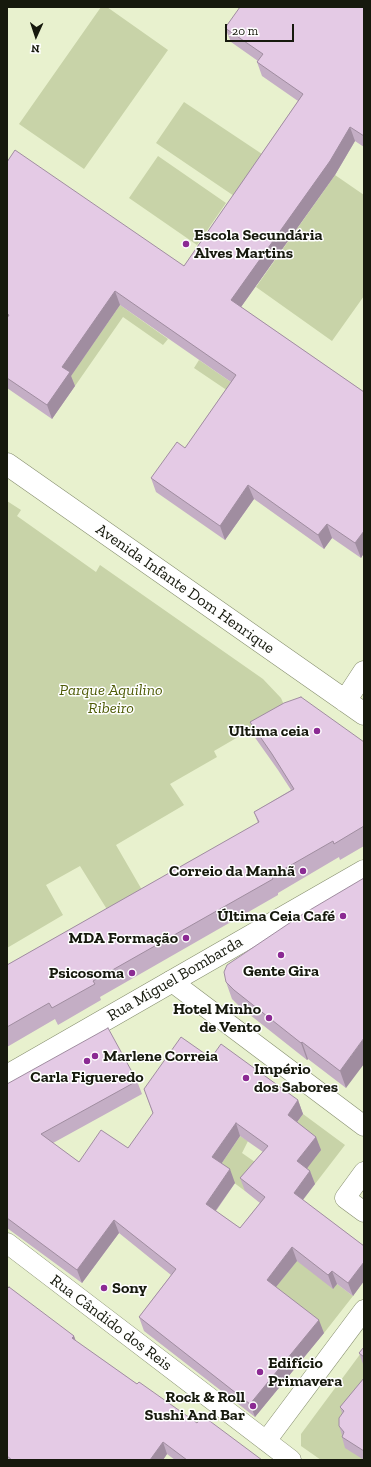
<!DOCTYPE html>
<html>
<head>
<meta charset="utf-8">
<style>
  body { margin:0 }
  #map { position:relative; width:371px; height:1467px; overflow:hidden; background:#e8f1ce; font-family:"Zilla Slab",serif }
  canvas { display:block }
  .frame { position:absolute; inset:0; border:8px solid #16190d; pointer-events:none }
  .north { position:absolute; left:16px; top:16px; width:40px; height:40px; -webkit-text-stroke:3px #fff; paint-order:stroke; rotate:183deg; font-size:11px; font-weight:700; line-height:16px; text-align:center; color:#16190d }
  .north::after { content:''; display:block; margin:auto; width:14px; height:18px; background:#16190d; clip-path:polygon(50% 0,100% 100%,50% 72%,0 100%) }
  .scale { position:absolute; left:225px; top:24px; width:69px; height:18px; box-sizing:border-box; border:2px solid #16190d; border-top:0; padding-left:5px; font-size:12px; line-height:14px; white-space:nowrap; color:#16190d; -webkit-text-stroke:3px #fff; paint-order:stroke }
</style>
</head>
<body>
<div id="map">
<canvas width="371" height="1467"></canvas>
<div class="frame"></div>
<div class="north">N</div>
<div class="scale">20 m</div>
</div>
<script>
const g = document.querySelector('canvas').getContext('2d');
g.lineJoin = 'round';
function fillPath(path, color) { g.fillStyle = color; g.fill(path, 'evenodd'); }
const toPath = rows => new Path2D(rows.map(r => 'M' + r).join(''));
function trace(path, color, width, dash) { g.strokeStyle = color; g.lineWidth = width; g.lineCap = dash ? 'butt' : 'round'; g.setLineDash(dash || []); g.stroke(path); }
function label(font, color, halo, rows, align = 'center') {
  g.font = font + ' "Zilla Slab",serif'; g.lineWidth = 3; g.setLineDash([]); g.textBaseline = 'middle'; g.strokeStyle = halo; g.fillStyle = color; for (const [text, x, y, turn = 0] of rows) {
    g.save(); g.translate(x, y); g.rotate((+turn || 0) * Math.PI / 180); g.textAlign = isNaN(turn) ? turn : align; if (halo) g.strokeText(text, 0, 0); g.fillText(text, 0, 0); g.restore();
  }
}
fillPath(toPath([
  [101,7,107,7,168,50,84,169,19,124],
  [184,102,265,156,237,198,156,143],
  [158,156,226,203,197,245,129,198],
  [335,175,364,195,364,296,332,341,256,287],
  [120,305,168,339,163,345,123,317,75,386,67,381],
  [199,360,241,389,228,391,194,368],
  [7,501,21,510,17,516,96,572,100,565,263,679,281,698,290,719,256,739,250,730,214,751,217,757,170,784,184,805,116,845,142,890,108,911,80,866,46,885,63,915,7,948],
  [303,1114,345,1145,315,1184,302,1175,293,1128],
  [240,1136,248,1141,242,1153,265,1169,245,1191,217,1170],
  [306,1248,337,1284,353,1296,324,1333,285,1303,256,1273],
  [364,1349,364,1460,321,1460,301,1446,301,1434]
]), '#c8d3a8');
const street = toPath([
  [171,981,364,1126],
  [364,1172,345,1198,364,1212],
  [7,1243,291,1460],
  [266,1441,364,1310]
]);
const secondary = toPath([
  [7,464,364,714],
  [345,701,364,672],
  [7,1076,364,871]
]);
trace(street, '#868e6e', 21);
trace(secondary, '#868e6e', 23);
trace(street, '#fff', 20);
trace(secondary, '#fff', 22);
fillPath(toPath([
  [364,7,364,147,355,141,335,175,241,307,364,392,364,553,361,558,332,538,324,549,254,499,225,540,156,492,151,478,185,448,231,382,120,305,71,376,75,386,52,419,7,388,7,162,184,266,298,101,262,76,257,62,258,61,231,42,225,28],
  [250,722,364,742,364,846,340,860,339,857,278,893,278,895,100,997,101,1000,58,1025,55,1019,7,1047,7,965,258,823,254,812,291,790,278,770,256,739],
  [364,878,346,1088,308,1059,307,1060,240,1007,232,999,226,982],
  [211,1058,298,1100,303,1114,297,1122,316,1137,321,1150,307,1168,310,1171,315,1184,303,1200,364,1246,364,1281,353,1296,337,1284,333,1289,297,1261,276,1287,324,1333,255,1417,144,1331,139,1317,171,1275,119,1233,82,1283,7,1228,7,1084,137,1081,142,1094,53,1143,79,1162,128,1148,153,1114,144,1089],
  [240,1136,263,1152,240,1178,245,1191,260,1203,240,1228,216,1211,235,1183,222,1163],
  [7,1289,74,1336,76,1341,137,1384,197,1423,262,1460,175,1460,167,1454,163,1460,7,1460],
  [364,1347,364,1364,363,1364,359,1353],
  [364,1378,364,1460,345,1448,342,1437,342,1435,339,1426,342,1413,340,1407]
]), '#c4aec5');
fillPath(toPath([
  [350,127,355,141,335,175,236,314,231,300],
  [115,291,120,305,71,376,75,386,52,419,47,405,62,367],
  [248,485,254,499,225,540,220,526],
  [327,524,332,538,324,549,318,535],
  [364,531,364,553,361,558,355,543],
  [364,1038,364,1064,346,1088,340,1071],
  [302,1042,308,1059,307,1060,301,1043],
  [298,1100,303,1114,292,1129,288,1115],
  [236,1123,240,1136,217,1170,212,1157],
  [316,1137,321,1150,302,1175,297,1161],
  [230,1169,235,1183,211,1217,206,1204],
  [310,1171,315,1184,298,1206,294,1193],
  [114,1220,119,1233,82,1283,77,1270],
  [292,1247,297,1261,271,1293,267,1280],
  [364,1262,364,1281,353,1296,348,1283],
  [332,1271,337,1284,333,1289,328,1275],
  [319,1320,324,1333,255,1417,250,1404],
  [74,1336,78,1348,72,1338],
  [163,1442,167,1454,163,1460,150,1460]
]), '#a08da0');
const building = toPath([
  [240,7,364,7,364,136,350,127,330,161,231,300,364,392,364,531,355,543,327,524,318,535,248,485,220,526,151,478,177,442,185,448,236,375,115,291,62,367,70,372,47,405,7,378,7,318,9,315,7,314,7,162,15,150,184,266,303,94,257,62,263,54,225,28,240,7],
  [301,697,364,742,364,826,334,844,333,841,272,876,273,879,93,981,95,984,52,1008,49,1003,7,1027,7,965,259,822,254,812,294,789,272,754,250,722,284,703,301,697],
  [364,878,364,1038,340,1071,302,1042,301,1043,234,990,226,982,224,972,227,965,303,914,364,878],
  [108,1028,137,1081,41,1134,79,1162,101,1130,128,1148,153,1113,144,1089,181,1037,211,1058,221,1044,298,1100,288,1115,316,1137,297,1161,310,1171,294,1193,364,1246,364,1262,348,1283,332,1271,328,1275,292,1247,267,1280,319,1320,250,1404,139,1317,176,1269,114,1220,77,1270,7,1218,7,1084,108,1028],
  [236,1123,268,1146,240,1178,265,1197,240,1228,206,1204,230,1169,212,1157,236,1123],
  [9,1287,74,1336,72,1338,137,1384,139,1382,197,1423,203,1416,262,1460,187,1460,163,1442,150,1460,12,1460,7,1456,7,1289,9,1287],
  [364,1347,364,1357,359,1353,364,1347],
  [364,1378,364,1451,342,1437,344,1432,339,1426,339,1418,344,1411,340,1407,364,1378]
]);
fillPath(building, '#e4cae5');
trace(building, '#a08da0', 1);
for (const [x, y, r, color] of [
  [186,244,4,"#8b2a93"],
  [317,731,4,"#8b2a93"],
  [303,871,4,"#8b2a93"],
  [343,916,4,"#8b2a93"],
  [186,938,4,"#8b2a93"],
  [281,955,4,"#8b2a93"],
  [132,973,4,"#8b2a93"],
  [269,1018,4,"#8b2a93"],
  [95,1056,4,"#8b2a93"],
  [87,1061,4,"#8b2a93"],
  [246,1078,4,"#8b2a93"],
  [104,1288,4,"#8b2a93"],
  [260,1372,4,"#8b2a93"],
  [253,1406,4,"#8b2a93"]
]) { const dot = new Path2D(); dot.arc(x, y, r, 0, 2 * Math.PI); g.fillStyle = color; g.fill(dot); trace(dot, '#fff', 1.5); }
label('bold 16px', '#16190d', '#fff', [
  ["Escola Secundária",194,235,"left"],
  ["Alves Martins",194,253,"left"],
  ["Ultima ceia",309,731],
  ["Correio da Manhã",295,871],
  ["Última Ceia Café",335,916],
  ["MDA Formação",178,938],
  ["Gente Gira",281,971,"center"],
  ["Psicosoma",124,973],
  ["Hotel Minho",261,1009],
  ["de Vento",261,1027],
  ["Marlene Correia",103,1056,"left"],
  ["Império",254,1069,"left"],
  ["dos Sabores",254,1087,"left"],
  ["Carla Figueredo",87,1077,"center"],
  ["Sony",112,1288,"left"],
  ["Edifício",268,1363,"left"],
  ["Primavera",268,1381,"left"],
  ["Rock & Roll",245,1397],
  ["Sushi And Bar",245,1415]
], 'right');
label('16px', '#16190d', '#fff', [
  ["Avenida Infante Dom Henrique",185,589,35],
  ["Rua Miguel Bombarda",175,979,-30],
  ["Rua Cândido dos Reis",111,1323,37]
]);
label('italic 16px', '#4f5c07', '#fff', [
  ["Parque Aquilino",111,690],
  ["Ribeiro",111,708]
]);
</script>
</body>
</html>
